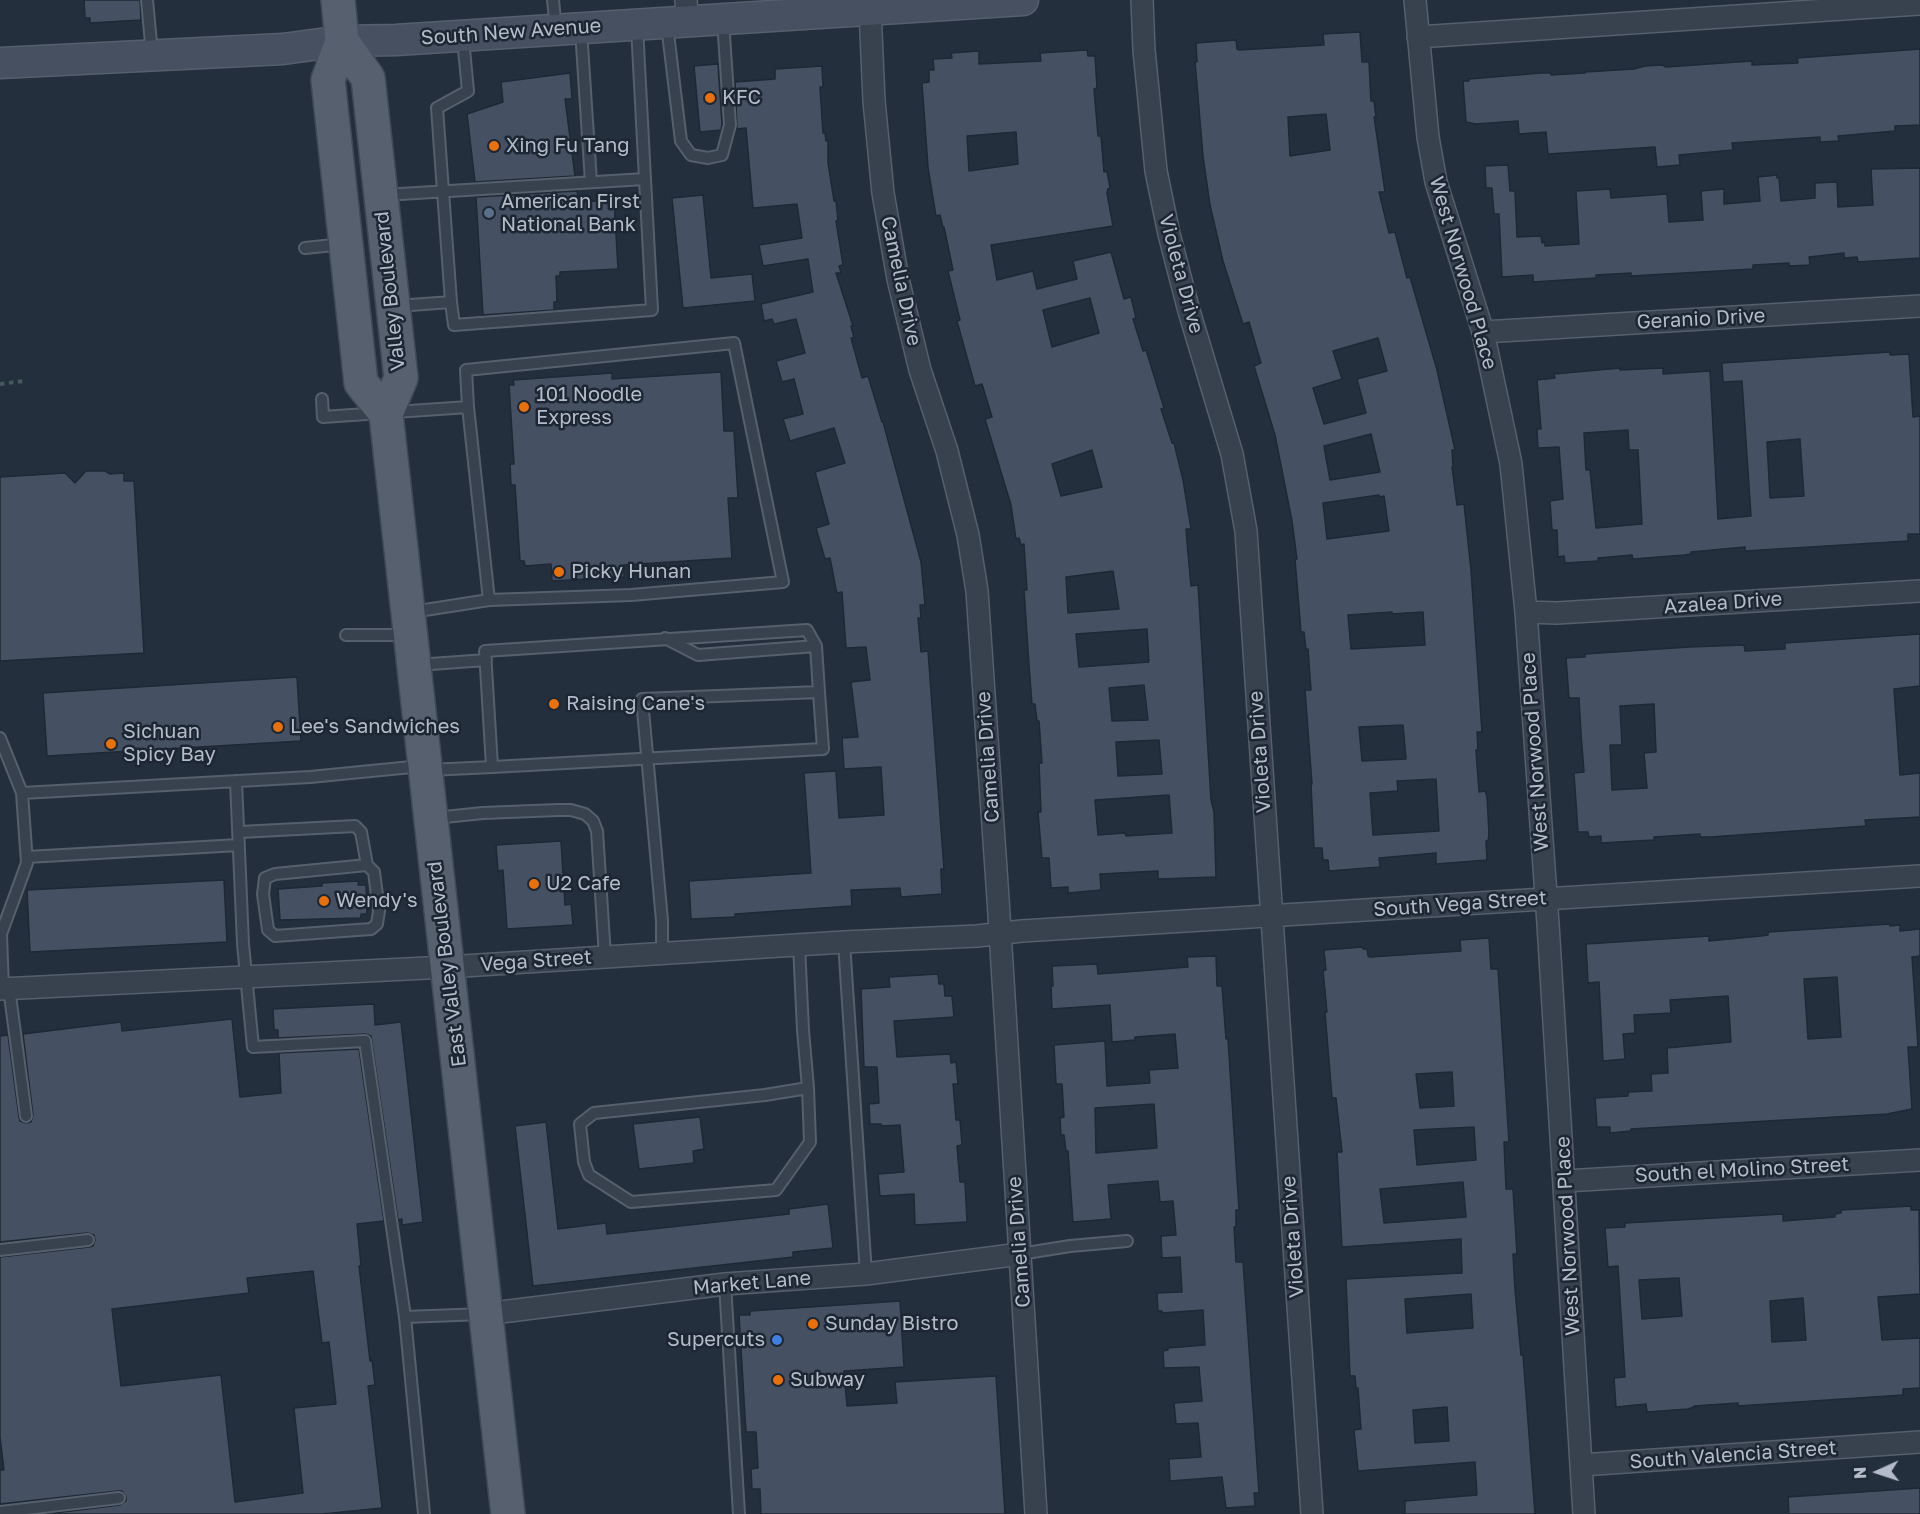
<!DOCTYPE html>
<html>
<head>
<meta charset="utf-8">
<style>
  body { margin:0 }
  #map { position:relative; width:1920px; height:1514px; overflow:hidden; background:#242f3e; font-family:"Golos Text",sans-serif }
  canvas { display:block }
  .north { position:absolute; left:1848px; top:1442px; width:60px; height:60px; -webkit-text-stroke:4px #1d2633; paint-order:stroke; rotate:267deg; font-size:16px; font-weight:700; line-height:24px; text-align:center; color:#b4bcc9 }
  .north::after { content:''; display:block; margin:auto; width:21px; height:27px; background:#b4bcc9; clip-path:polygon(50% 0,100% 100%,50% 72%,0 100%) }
</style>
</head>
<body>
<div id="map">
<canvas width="1920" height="1514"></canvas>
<div class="north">N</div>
</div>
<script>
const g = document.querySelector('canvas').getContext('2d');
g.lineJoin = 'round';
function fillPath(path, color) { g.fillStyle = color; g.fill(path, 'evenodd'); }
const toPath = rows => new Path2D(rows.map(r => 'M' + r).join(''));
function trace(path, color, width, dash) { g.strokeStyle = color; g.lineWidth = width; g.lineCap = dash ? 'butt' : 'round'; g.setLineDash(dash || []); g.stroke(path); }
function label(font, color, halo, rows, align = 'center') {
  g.font = font + ' "Golos Text",sans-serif'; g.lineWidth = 5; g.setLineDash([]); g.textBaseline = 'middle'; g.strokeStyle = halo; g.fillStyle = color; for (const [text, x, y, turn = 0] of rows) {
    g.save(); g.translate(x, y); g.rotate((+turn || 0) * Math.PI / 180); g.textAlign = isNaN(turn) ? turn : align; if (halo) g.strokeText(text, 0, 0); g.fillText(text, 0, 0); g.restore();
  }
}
const building = toPath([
  [84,0,140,0,141,20,90,23,90,18,85,18,84,0],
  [1360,32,1362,62,1369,62,1371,101,1374,101,1376,117,1374,117,1385,192,1379,192,1389,233,1395,232,1407,278,1410,277,1437,370,1455,450,1452,450,1453,467,1452,467,1457,505,1464,504,1471,570,1482,732,1477,732,1478,750,1476,750,1479,792,1485,791,1487,796,1489,834,1488,841,1486,841,1487,860,1436,864,1436,853,1379,858,1380,867,1329,871,1328,860,1323,860,1322,848,1314,848,1311,784,1312,784,1305,690,1311,690,1308,649,1306,649,1304,632,1301,632,1295,559,1297,559,1292,521,1275,435,1254,366,1261,363,1249,322,1243,324,1223,261,1210,205,1203,156,1195,62,1197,62,1196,43,1236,40,1237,49,1239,50,1324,45,1323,34,1360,32],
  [1326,114,1330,150,1290,156,1288,117,1326,114],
  [1378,338,1387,371,1357,379,1366,413,1324,424,1313,388,1342,379,1333,351,1378,338],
  [1371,434,1380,472,1330,480,1324,446,1371,434],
  [1379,495,1380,497,1384,496,1389,531,1327,539,1323,503,1379,495],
  [1392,612,1392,614,1423,612,1425,645,1351,649,1348,615,1392,612],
  [1403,725,1406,759,1362,761,1359,727,1403,725],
  [1436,779,1439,831,1373,835,1370,793,1398,791,1397,781,1436,779],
  [1920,49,1920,125,1895,126,1895,131,1838,136,1839,141,1820,142,1820,137,1732,143,1733,150,1679,155,1680,165,1657,167,1655,147,1548,154,1546,132,1519,134,1518,121,1476,124,1466,122,1463,81,1469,81,1469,79,1541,73,1551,73,1551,75,1585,73,1585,72,1634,69,1645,66,1662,65,1666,67,1752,61,1752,65,1798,63,1797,58,1920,49],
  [1087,50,1088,56,1095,56,1097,88,1094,89,1098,136,1101,136,1104,172,1107,171,1110,188,1108,189,1107,193,1113,226,991,245,997,280,1033,271,1037,289,1077,279,1073,261,1111,252,1124,299,1131,297,1136,318,1133,319,1143,351,1146,350,1164,408,1161,409,1172,443,1174,443,1183,480,1191,529,1186,529,1187,542,1191,586,1198,585,1211,800,1214,812,1216,877,1158,879,1158,871,1100,874,1101,890,1068,893,1068,887,1051,888,1049,858,1042,858,1038,812,1041,812,1039,763,1042,763,1039,721,1037,721,1035,704,1032,704,1029,665,1024,590,1027,590,1024,544,1021,545,1019,538,1016,539,1011,505,985,419,992,417,982,384,975,386,957,321,960,320,948,271,953,270,944,227,943,228,940,215,936,216,928,167,922,83,929,82,929,70,934,70,933,59,952,58,951,53,979,51,979,64,1041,61,1040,53,1087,50],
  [1016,132,1018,164,969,171,967,136,1016,132],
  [1090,298,1099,333,1052,347,1043,310,1090,298],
  [1092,450,1102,487,1061,496,1052,464,1092,450],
  [1113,571,1119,609,1068,613,1066,577,1113,571],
  [1147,629,1149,662,1079,667,1076,634,1147,629],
  [1144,685,1148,720,1112,721,1109,688,1144,685],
  [1159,740,1162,774,1118,776,1116,742,1159,740],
  [1169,795,1172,833,1126,836,1125,833,1098,835,1095,800,1169,795],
  [718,64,722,124,721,130,700,132,694,66,718,64],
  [822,66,823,87,820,87,823,133,825,133,826,141,828,140,828,163,834,201,836,201,838,221,836,221,843,265,839,266,841,273,836,273,853,326,851,326,854,338,851,338,862,378,868,376,882,422,883,422,921,562,925,605,920,605,921,618,918,618,921,652,928,651,944,869,941,869,941,874,942,894,901,897,900,888,851,890,852,906,735,914,735,917,691,919,689,881,811,873,804,773,836,771,839,818,884,815,881,767,844,769,842,738,858,737,851,682,870,680,866,647,846,648,842,592,837,593,836,589,830,558,825,559,816,528,829,524,815,472,845,463,834,428,790,441,783,419,803,414,794,379,782,382,776,361,805,353,796,319,774,324,772,319,764,321,761,304,813,292,808,259,763,266,759,245,802,238,797,204,753,208,746,128,737,129,735,82,775,79,775,69,822,66],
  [570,73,572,99,565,99,575,176,475,182,467,114,503,102,501,82,570,73],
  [1508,165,1510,191,1515,191,1517,237,1541,236,1542,243,1545,242,1545,246,1579,244,1576,191,1610,189,1611,198,1667,194,1669,222,1703,220,1701,191,1724,189,1724,204,1760,201,1758,177,1777,175,1777,178,1779,178,1781,201,1815,198,1815,183,1837,182,1838,207,1873,205,1871,169,1920,168,1920,258,1858,262,1857,257,1844,258,1844,253,1809,257,1810,265,1789,266,1789,263,1753,265,1753,269,1631,276,1631,273,1596,275,1596,278,1533,282,1533,275,1502,277,1499,214,1494,214,1492,188,1486,188,1485,166,1508,165],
  [577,191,579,202,614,200,618,269,560,272,560,276,556,276,557,302,554,302,554,310,483,315,476,197,577,191],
  [703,195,711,278,752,274,755,301,683,308,672,198,703,195],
  [1890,352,1890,355,1909,354,1913,417,1920,416,1920,534,1908,534,1908,541,1745,551,1745,547,1691,552,1691,554,1685,555,1633,559,1632,555,1598,558,1598,561,1565,563,1564,556,1558,557,1557,530,1552,530,1550,501,1563,499,1559,447,1538,448,1537,429,1541,429,1537,380,1555,378,1554,374,1620,368,1620,370,1663,368,1663,374,1710,371,1718,519,1751,516,1742,381,1723,382,1722,363,1890,352],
  [1628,430,1629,450,1638,450,1642,524,1596,528,1590,470,1586,470,1584,433,1628,430],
  [1800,439,1804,496,1770,498,1767,442,1800,439],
  [721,372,724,431,734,431,738,498,728,498,732,558,624,565,624,577,552,581,551,564,525,566,524,561,520,561,515,485,511,485,510,464,514,464,509,385,514,385,513,380,612,373,612,379,721,372],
  [86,471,105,471,110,474,124,473,124,481,134,481,144,653,0,661,0,477,65,473,75,483,86,471],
  [1920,634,1920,686,1894,689,1900,775,1920,773,1920,817,1865,820,1866,826,1710,837,1700,837,1700,834,1654,837,1654,840,1601,843,1601,836,1589,837,1588,832,1578,832,1574,773,1584,772,1581,734,1579,698,1569,698,1566,658,1585,657,1585,654,1689,647,1744,645,1745,651,1785,649,1785,643,1920,634],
  [1654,704,1656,752,1644,753,1647,788,1612,790,1610,745,1622,745,1620,706,1654,704],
  [297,677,301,741,47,756,43,693,297,677],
  [561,841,565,905,571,904,573,925,507,929,503,870,498,871,496,845,561,841],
  [224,880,227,942,30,952,27,890,224,880],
  [359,881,358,885,366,885,367,914,361,914,361,918,280,920,278,889,322,886,322,883,359,881],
  [1890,924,1890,926,1900,925,1900,931,1920,929,1920,956,1912,957,1918,1047,1908,1047,1912,1109,1887,1114,1631,1129,1631,1131,1610,1133,1610,1127,1597,1127,1595,1098,1628,1096,1628,1092,1652,1091,1651,1074,1668,1073,1667,1048,1731,1042,1728,996,1670,1000,1671,1013,1634,1015,1635,1033,1623,1034,1625,1059,1603,1061,1599,982,1588,983,1586,944,1709,936,1709,941,1761,936,1768,935,1768,932,1890,924],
  [1837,977,1841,1037,1808,1039,1804,979,1837,977],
  [1489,938,1491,969,1498,969,1509,1142,1504,1142,1506,1189,1513,1189,1517,1254,1513,1254,1515,1290,1521,1355,1523,1355,1535,1514,1405,1514,1405,1501,1477,1495,1475,1462,1358,1471,1354,1430,1361,1429,1358,1388,1356,1388,1355,1376,1350,1376,1346,1279,1462,1273,1461,1239,1342,1247,1337,1152,1342,1152,1336,1098,1332,1098,1325,1012,1327,1012,1323,970,1326,970,1324,950,1363,947,1363,949,1367,949,1368,956,1370,957,1461,951,1460,940,1489,938],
  [1452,1072,1454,1106,1420,1108,1416,1074,1452,1072],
  [1474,1127,1476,1160,1417,1165,1414,1130,1474,1127],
  [1463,1182,1466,1217,1384,1223,1380,1189,1463,1182],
  [1471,1294,1473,1328,1407,1333,1405,1299,1471,1294],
  [1447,1407,1449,1441,1415,1443,1413,1410,1447,1407],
  [1216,956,1217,986,1222,986,1226,1039,1228,1039,1239,1210,1236,1210,1236,1227,1234,1227,1236,1262,1243,1262,1259,1493,1254,1493,1255,1506,1226,1508,1222,1477,1170,1481,1169,1459,1201,1457,1198,1423,1176,1424,1174,1403,1202,1401,1199,1367,1164,1368,1163,1351,1168,1350,1168,1348,1205,1345,1203,1310,1162,1313,1162,1311,1158,1311,1157,1293,1182,1292,1180,1257,1162,1258,1161,1236,1176,1235,1173,1201,1160,1202,1158,1181,1108,1185,1111,1219,1073,1222,1068,1151,1066,1151,1064,1135,1061,1135,1060,1118,1064,1117,1062,1084,1056,1084,1054,1045,1105,1041,1107,1086,1150,1083,1149,1070,1178,1068,1175,1034,1135,1037,1135,1040,1112,1042,1110,1005,1052,1009,1051,986,1053,986,1052,966,1097,964,1098,974,1139,971,1188,967,1187,957,1216,956],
  [1154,1104,1157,1148,1096,1153,1095,1108,1154,1104],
  [938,974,939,984,944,984,945,996,952,996,954,1017,894,1021,897,1057,950,1054,951,1063,956,1062,958,1084,953,1084,956,1120,960,1120,962,1145,957,1146,960,1182,965,1182,967,1222,915,1225,914,1194,880,1196,878,1174,904,1172,900,1125,882,1126,881,1124,870,1124,869,1104,879,1103,877,1067,864,1067,861,989,890,987,889,977,938,974],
  [374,1004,375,1025,401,1022,423,1222,402,1225,402,1219,398,1220,371,1036,365,1034,278,1038,278,1030,274,1030,273,1009,374,1004],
  [232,1019,240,1097,281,1093,279,1053,359,1049,384,1221,357,1224,361,1266,359,1266,370,1361,372,1360,375,1385,368,1386,382,1508,323,1514,47,1514,120,1505,126,1501,126,1497,122,1491,118,1491,0,1504,0,1470,4,1470,0,1437,0,1257,89,1247,93,1246,95,1240,94,1235,87,1233,0,1242,0,1036,8,1035,19,1117,20,1121,26,1123,31,1122,33,1115,23,1034,121,1022,122,1031,232,1019],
  [313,1271,322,1343,329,1342,336,1404,294,1408,303,1493,235,1502,221,1375,121,1386,112,1309,249,1293,247,1278,313,1271],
  [700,1117,704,1149,693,1151,694,1163,639,1169,633,1124,700,1117],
  [546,1122,558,1229,606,1223,607,1234,789,1214,789,1209,828,1204,833,1248,793,1252,793,1257,533,1286,515,1126,546,1122],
  [1911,1206,1911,1210,1919,1210,1920,1294,1878,1297,1882,1340,1920,1338,1920,1388,1903,1389,1903,1395,1738,1406,1738,1403,1694,1406,1694,1407,1688,1409,1647,1412,1646,1404,1616,1407,1614,1378,1625,1377,1618,1266,1608,1267,1605,1228,1625,1227,1625,1223,1749,1216,1783,1214,1783,1221,1823,1218,1835,1217,1835,1214,1841,1213,1841,1210,1911,1206],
  [1679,1278,1682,1316,1642,1319,1639,1280,1679,1278],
  [1803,1298,1806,1340,1772,1342,1770,1301,1803,1298],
  [900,1301,904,1367,844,1371,847,1406,897,1403,895,1382,996,1376,1005,1514,761,1514,760,1489,752,1489,751,1469,758,1468,756,1432,746,1432,739,1315,750,1315,750,1311,900,1301],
  [1920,1488,1920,1514,1789,1514,1788,1497,1920,1488]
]);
fillPath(building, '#455162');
trace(building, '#1f2835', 1.5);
const lane = toPath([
  [147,0,152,54],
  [553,0,556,29],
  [667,25,681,141,691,155,708,158,722,155,730,125,723,20],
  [581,30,591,182],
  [384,195,645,179,637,27],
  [305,248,343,244],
  [451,302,437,108,468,91,463,39],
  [397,306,451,302,454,325,652,310,645,179],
  [322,399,323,417,468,407,489,600,412,612],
  [468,407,466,370,734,343,783,582,631,595,489,600],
  [346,635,408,635],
  [816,646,807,630,485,651,492,767,823,749,819,692],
  [417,665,486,660],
  [0,738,22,793],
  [429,770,492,767],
  [236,781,243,944,253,1047,365,1041,405,1317],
  [434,818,483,813,558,810,571,810,585,814,593,821,597,831,605,957],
  [240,832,355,826,361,832,367,865,374,872,379,911,377,924,371,929,275,936,268,930,263,894,265,878,275,874,367,865],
  [27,857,239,845],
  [844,942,866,1274],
  [799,945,803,1030,808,1088,810,1142,776,1190,631,1202,589,1175,584,1162,580,1124,594,1113,765,1095,808,1088],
  [662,953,662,921,642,699,819,692,816,646,698,655,665,638],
  [9,988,26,1116],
  [3,989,1,934,27,863,22,793,310,777,422,766],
  [0,1250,88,1240],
  [1020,1254,1070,1246,1127,1241],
  [725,1284,739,1514],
  [0,1512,119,1498],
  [424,1514,405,1317,483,1314]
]);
const street = toPath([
  [686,0,687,20],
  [1142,0,1144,50,1156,171,1169,234,1189,311,1232,454,1246,531,1312,1514],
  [1415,0,1428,137,1436,182,1483,332,1511,464,1526,612,1548,924,1584,1514],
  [870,10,874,101,883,193,898,279,920,370,947,451,968,535,977,591,998,899,1036,1514],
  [1418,37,1920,4],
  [1483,332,1920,306],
  [1526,612,1557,613,1920,591],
  [0,989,447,967,844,942,977,936,1022,931,1920,876],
  [1565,1181,1920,1160],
  [485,1314,725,1284,866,1274,1020,1254],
  [1581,1465,1920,1442]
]);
const secondary = toPath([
  [0,63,283,49,342,41,396,40,1023,0]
]);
const primary = toPath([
  [338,0,342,41,328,80,361,383,386,414],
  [342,41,368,78,401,378,386,414,508,1514]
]);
trace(lane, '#565f6c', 14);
trace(street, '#565f6c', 24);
trace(secondary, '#565f6c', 33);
trace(primary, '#414a57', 36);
trace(toPath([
  [0,384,24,381]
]), '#44595c', 4, [4.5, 4.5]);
trace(lane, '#38414e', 10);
trace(street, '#38414e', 21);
trace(secondary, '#465061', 30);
trace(primary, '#56606e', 33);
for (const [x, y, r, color] of [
  [710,98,6,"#e8710a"],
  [494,146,6,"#e8710a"],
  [489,213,6,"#5c6f8a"],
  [524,407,6,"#e8710a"],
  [559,572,6,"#e8710a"],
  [554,704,6,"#e8710a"],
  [278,727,6,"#e8710a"],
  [111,744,6,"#e8710a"],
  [534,884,6,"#e8710a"],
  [324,901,6,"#e8710a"],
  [813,1324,6,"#e8710a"],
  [777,1340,6,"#3f7fe0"],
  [778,1380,6,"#e8710a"]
]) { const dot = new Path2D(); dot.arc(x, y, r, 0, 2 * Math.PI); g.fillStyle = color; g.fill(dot); trace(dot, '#1d2633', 2); }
label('20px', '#b4bcc9', '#1d2633', [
  ["South New Avenue",511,32,-4],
  ["West Norwood Place",1463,273,74],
  ["Violeta Drive",1181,274,75],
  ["Camelia Drive",901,281,78],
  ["Valley Boulevard",390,291,-96],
  ["Geranio Drive",1701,319,-3],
  ["Azalea Drive",1723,603,-4],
  ["Violeta Drive",1260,752,-94],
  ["West Norwood Place",1535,752,-94],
  ["Camelia Drive",988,757,-94],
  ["South Vega Street",1460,904,-4],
  ["Vega Street",536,961,-4],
  ["East Valley Boulevard",447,964,-97],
  ["South el Molino Street",1742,1170,-3],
  ["West Norwood Place",1568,1236,-93],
  ["Violeta Drive",1293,1237,-94],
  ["Camelia Drive",1019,1242,-94],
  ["Market Lane",752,1283,-5],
  ["South Valencia Street",1733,1455,-4]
]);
label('20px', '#b4bcc9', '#1d2633', [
  ["KFC",722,98],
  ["Xing Fu Tang",506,146],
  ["American First",501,202],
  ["National Bank",501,225],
  ["101 Noodle",536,395],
  ["Express",536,418],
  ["Picky Hunan",571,572],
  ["Raising Cane's",566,704],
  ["Lee's Sandwiches",290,727],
  ["Sichuan",123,732],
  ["Spicy Bay",123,755],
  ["U2 Cafe",546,884],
  ["Wendy's",336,901],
  ["Sunday Bistro",825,1324],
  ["Supercuts",765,1340,"right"],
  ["Subway",790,1380]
], 'left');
</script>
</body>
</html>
